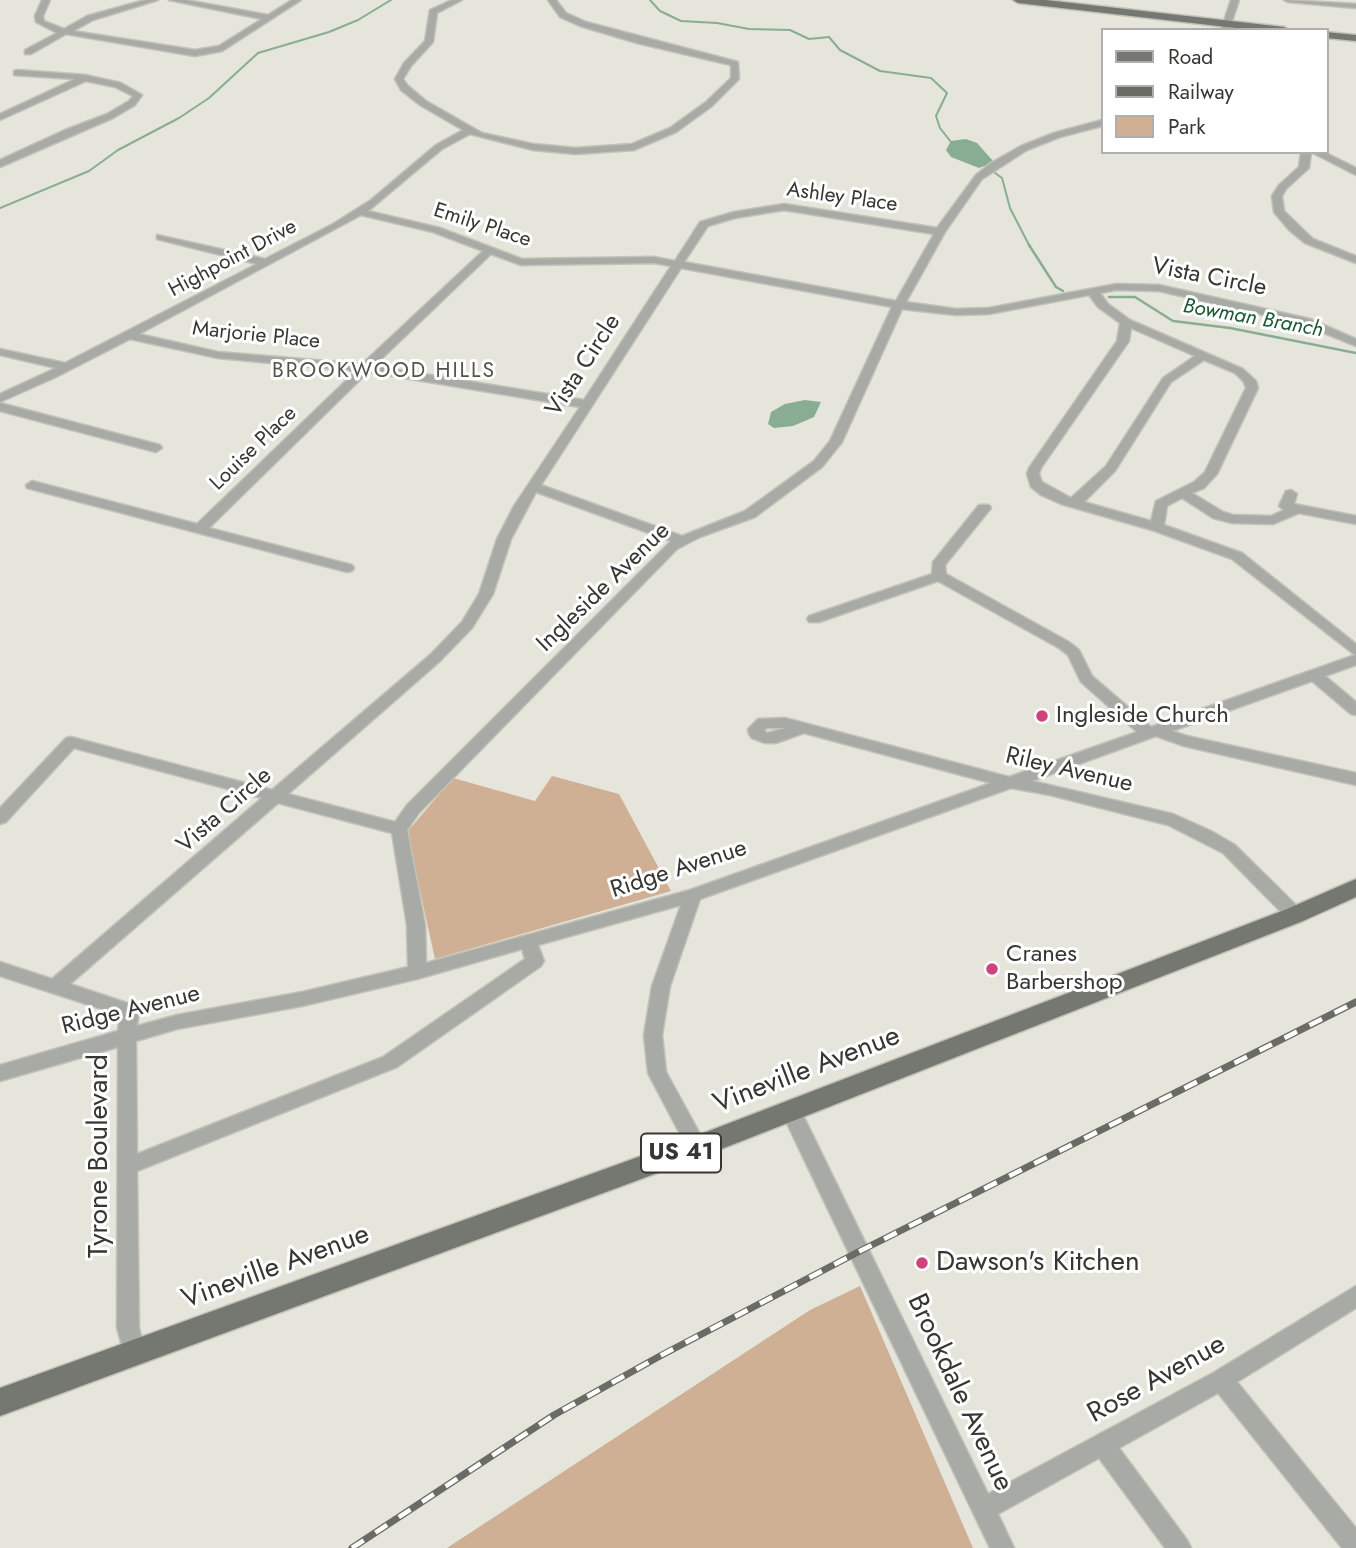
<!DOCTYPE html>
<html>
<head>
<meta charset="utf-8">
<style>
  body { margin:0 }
  #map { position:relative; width:1356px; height:1548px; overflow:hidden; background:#e5e5db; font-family:Jost,sans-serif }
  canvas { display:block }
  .legend { position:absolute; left:1101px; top:28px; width:228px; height:126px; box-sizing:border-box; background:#fff; border:2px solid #afafad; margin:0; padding:9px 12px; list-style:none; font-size:21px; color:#363632 }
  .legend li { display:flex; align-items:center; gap:14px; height:35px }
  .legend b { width:35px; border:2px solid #afafad }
</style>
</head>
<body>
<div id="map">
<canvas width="1356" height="1548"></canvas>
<ul class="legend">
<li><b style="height:9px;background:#747871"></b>Road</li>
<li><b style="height:9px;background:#6b6b65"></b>Railway</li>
<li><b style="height:19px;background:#cfb094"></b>Park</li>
</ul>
</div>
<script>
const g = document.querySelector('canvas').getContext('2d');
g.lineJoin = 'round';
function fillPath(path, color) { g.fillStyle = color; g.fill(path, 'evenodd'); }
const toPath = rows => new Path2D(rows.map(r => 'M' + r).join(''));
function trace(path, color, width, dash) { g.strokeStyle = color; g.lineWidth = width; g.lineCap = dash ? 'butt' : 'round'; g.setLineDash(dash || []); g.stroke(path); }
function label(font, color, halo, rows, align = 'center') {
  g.font = font + ' Jost,sans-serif'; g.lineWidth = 6; g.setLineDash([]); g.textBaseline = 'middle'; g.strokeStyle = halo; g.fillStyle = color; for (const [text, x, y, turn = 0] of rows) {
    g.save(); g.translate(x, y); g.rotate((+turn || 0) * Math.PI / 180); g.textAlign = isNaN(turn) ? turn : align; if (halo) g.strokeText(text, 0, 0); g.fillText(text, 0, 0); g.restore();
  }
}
fillPath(toPath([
  [552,776,619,794,671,891,435,959,407,832,453,778,535,801],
  [860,1286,973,1548,447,1548,810,1310]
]), '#cfb094');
fillPath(toPath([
  [966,139,977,143,993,161,990,164,979,168,951,157,946,150,951,141],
  [805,400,821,402,814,417,793,426,774,428,768,424,771,412,785,404]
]), '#89ad92');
trace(toPath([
  [650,0,660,11,681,21,717,23,749,29,790,30,809,39,829,37,840,50,880,71,931,78,947,93,936,116,940,128,951,142],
  [991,170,1002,178,1010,208,1030,247],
  [0,208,89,171,118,150,179,118,209,98,258,53,329,32,358,20,391,0]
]), '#89ad92', 2);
trace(toPath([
  [1029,245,1056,287,1063,291],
  [1109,297,1135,297,1173,321,1230,328,1356,353]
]), '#89ad92', 2.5);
const minor = toPath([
  [42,0,50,0,43,16,44,21,64,29,87,16,145,0,158,0,93,20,73,31,195,50,219,46,262,19,169,0,186,0,268,15,292,0,301,0,222,51,195,56,66,34,31,54,25,54,25,50,57,33,36,22,35,16,42,0],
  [452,0,462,0,437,13,433,42,411,66,403,79,408,86,426,101,482,133,533,144,576,148,632,144,670,128,706,102,731,78,731,65,637,43,580,26,560,17,548,0,556,0,566,13,586,22,738,62,739,79,712,106,676,132,634,150,576,154,533,150,470,134,442,149,368,211,440,228,522,259,654,257,675,261,700,222,734,212,784,204,937,228,976,175,991,163,1021,146,1054,133,1102,120,1102,126,1060,137,1027,150,982,179,945,232,906,302,956,309,989,308,1116,284,1159,285,1310,319,1356,339,1356,346,1302,324,1159,291,1116,290,1100,293,1108,304,1130,320,1243,369,1256,381,1258,388,1217,474,1204,488,1192,493,1223,512,1233,515,1271,516,1284,510,1279,506,1286,491,1291,490,1297,494,1294,504,1356,516,1356,524,1299,513,1273,524,1232,523,1213,518,1182,498,1167,506,1164,525,1242,553,1356,644,1356,665,1325,676,1356,702,1356,715,1351,714,1312,681,1172,731,1187,736,1356,773,1356,785,1184,746,1156,736,1032,781,1173,814,1211,831,1235,845,1301,910,1304,915,1301,920,1295,922,1289,920,1223,853,1168,825,1050,795,1011,788,700,899,670,986,662,1035,666,1072,707,1147,704,1153,697,1155,690,1153,648,1073,644,1035,652,986,681,905,538,945,544,961,541,966,397,1067,137,1171,139,1328,145,1352,142,1359,134,1362,126,1359,117,1328,118,1047,0,1081,0,1065,118,1031,120,1015,0,976,0,962,52,979,262,798,74,748,6,822,0,824,0,808,66,738,71,737,272,790,430,655,462,622,479,594,497,539,514,506,580,407,368,372,209,528,352,565,354,568,352,571,347,572,27,488,26,485,32,481,197,524,356,371,218,358,130,339,56,377,0,402,0,394,56,368,0,355,0,349,65,363,257,264,157,239,157,235,265,259,333,224,371,200,436,145,463,130,420,105,401,90,395,79,404,63,425,41,430,10,452,0],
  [784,210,934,234,896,301,684,262,708,226,735,218,784,210],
  [361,215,433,232,483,251,362,364,218,352,139,334,361,215],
  [491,254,521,265,654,263,671,266,584,400,374,366,491,254],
  [681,268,892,307,830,441,814,461,745,511,682,536,541,485,681,268],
  [1089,295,1098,307,1120,323,1117,341,1029,468,1027,474,1031,487,1041,495,1061,504,1152,530,1232,559,1355,655,1151,727,1092,676,1079,650,1069,642,946,574,945,565,991,508,989,505,979,505,933,562,932,574,809,616,807,619,809,622,819,622,938,581,1059,648,1068,655,1081,682,1137,732,1009,777,785,718,758,719,748,729,749,734,752,738,765,743,776,743,804,733,991,783,690,890,426,963,425,925,407,830,419,813,677,549,700,537,755,517,822,467,842,442,902,309,956,315,989,314,1089,295],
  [1131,328,1195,356,1163,378,1106,466,1071,498,1042,482,1039,474,1041,468,1129,341,1131,328],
  [1204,360,1235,373,1244,382,1246,388,1205,472,1194,482,1156,501,1151,521,1084,502,1115,471,1171,382,1204,360],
  [536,492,671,541,407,805,395,822,288,794,440,661,472,628,493,594,511,539,536,492],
  [767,728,786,728,767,733,764,730,767,728],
  [278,803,392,833,407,925,408,967,302,992,177,1015,137,1026,139,1011,136,1006,70,984,278,803],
  [522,949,525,959,383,1057,137,1154,136,1041,177,1029,302,1006,417,979,522,949],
  [1231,0,1239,0,1229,30,1221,30,1231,0],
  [1284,0,1356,4,1356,8,1288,2,1284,0],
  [17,70,85,75,121,83,142,95,135,105,113,118,0,167,0,160,65,130,107,114,129,101,133,96,115,87,86,81,0,120,0,114,75,79,14,75,14,71,17,70],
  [1301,152,1311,152,1309,168,1286,189,1282,196,1284,211,1313,239,1356,256,1356,263,1305,243,1289,230,1274,212,1272,196,1279,185,1299,167,1301,152],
  [1311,152,1324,152,1356,168,1356,175,1311,152],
  [0,403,160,445,162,448,156,452,0,411,0,403],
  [791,1103,798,1105,988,1494,1213,1373,1356,1286,1356,1308,1237,1382,1356,1528,1356,1548,1342,1548,1218,1393,1119,1448,1187,1540,1191,1548,1165,1548,1099,1458,998,1514,1014,1548,990,1548,781,1111,784,1105,791,1103]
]);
const major = toPath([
  [1013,0,1046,0,1284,27,1289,30,1253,30,1018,3,1013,0],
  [1326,32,1356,35,1356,41,1326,38,1326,32],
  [1356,879,1356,897,1303,921,706,1155,0,1416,0,1388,688,1139,1287,909,1356,879]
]);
trace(minor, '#c2c2b9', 3);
trace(major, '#c2c2b9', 3);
fillPath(minor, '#a7aaa5');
fillPath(major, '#747871');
const rail = toPath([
  [352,1548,554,1415,660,1356,860,1251,1356,1002]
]);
trace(rail, '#6b6b65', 7);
trace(rail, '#fff', 4.5, [14]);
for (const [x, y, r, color] of [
  [1042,716,7,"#cd437c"],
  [992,969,7,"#cd437c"],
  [922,1263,7,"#cd437c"]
]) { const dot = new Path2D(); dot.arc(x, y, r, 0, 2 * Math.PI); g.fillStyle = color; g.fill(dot); trace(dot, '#fff', 2.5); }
label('21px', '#363632', '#fff', [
  ["Ashley Place",842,198,8],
  ["Emily Place",482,226,18],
  ["Highpoint Drive",233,259,-28],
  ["Marjorie Place",256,336,6],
  ["Louise Place",254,449,-44]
]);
label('italic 21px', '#1c5632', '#fff', [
  ["Bowman Branch",1253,319,10]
]);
g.letterSpacing = '2px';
label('21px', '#53534a', '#fff', [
  ["BROOKWOOD HILLS",384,372]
]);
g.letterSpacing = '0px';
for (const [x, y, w] of [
  [681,1153,80]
]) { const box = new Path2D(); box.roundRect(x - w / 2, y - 19.5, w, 39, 5); g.fillStyle = '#fff'; g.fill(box); trace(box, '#363632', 2); }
label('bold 23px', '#363632', null, [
  ["US 41",681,1153]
]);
label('24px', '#363632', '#fff', [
  ["Vista Circle",1209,278,11],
  ["Vista Circle",584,366,-57],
  ["Ingleside Avenue",604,588,-44],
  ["Riley Avenue",1069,771,13],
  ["Vista Circle",225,811,-41],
  ["Ridge Avenue",679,870,-18],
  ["Ridge Avenue",131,1011,-14]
]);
label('24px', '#363632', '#fff', [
  ["Ingleside Church",1056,716],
  ["Cranes",1006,955],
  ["Barbershop",1006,983]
], 'left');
label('28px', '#363632', '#fff', [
  ["Vineville Avenue",807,1071,-21],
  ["Tyrone Boulevard",100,1156,-90],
  ["Vineville Avenue",276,1268,-20],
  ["Rose Avenue",1157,1380,-29],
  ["Brookdale Avenue",959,1393,65]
]);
label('28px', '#363632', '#fff', [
  ["Dawson's Kitchen",936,1263]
], 'left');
</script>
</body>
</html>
